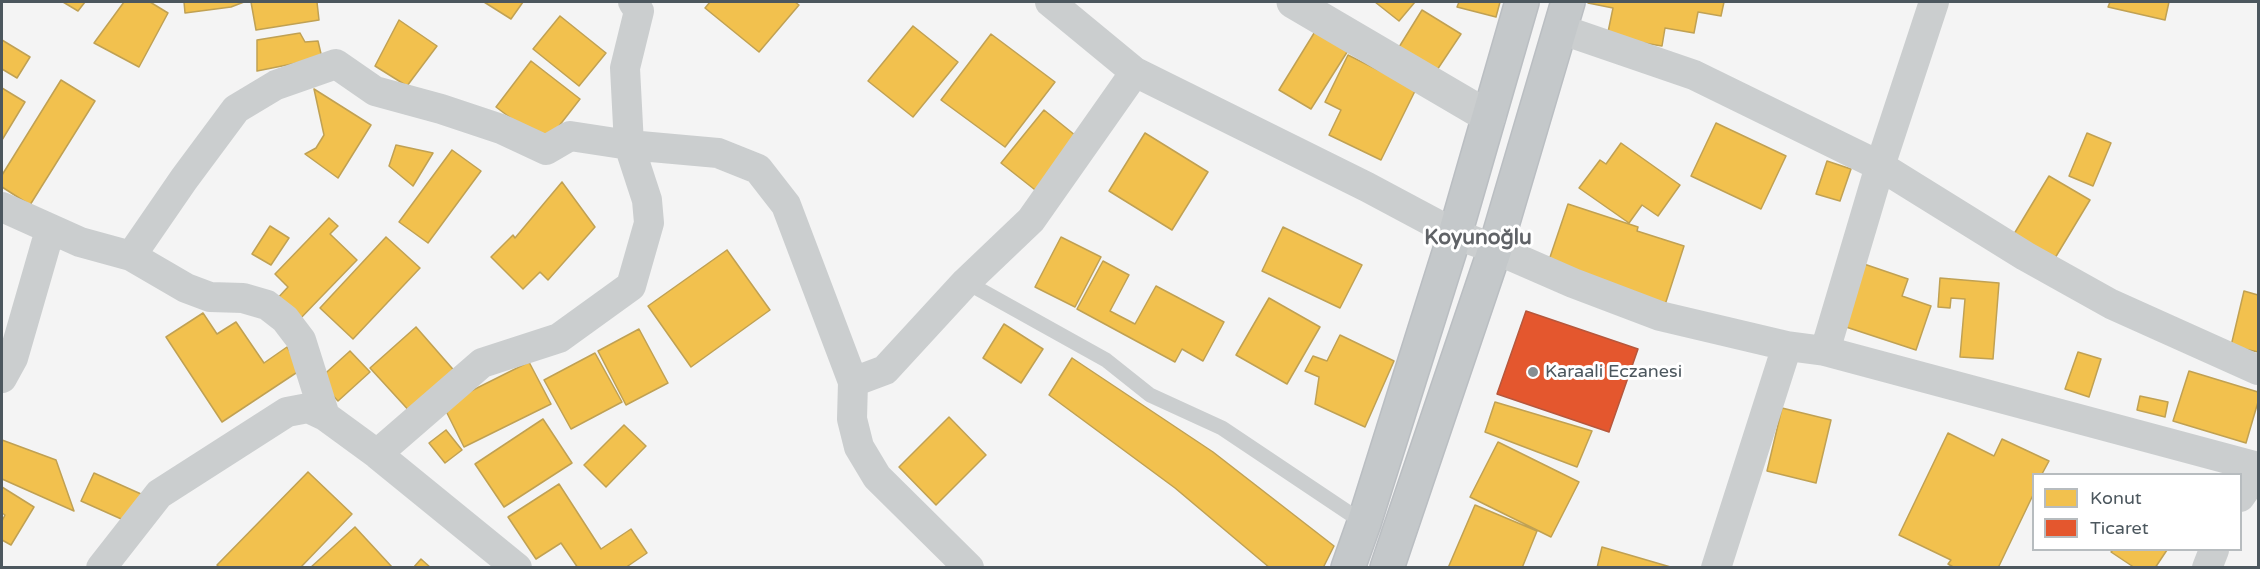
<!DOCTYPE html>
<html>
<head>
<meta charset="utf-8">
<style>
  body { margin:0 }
  #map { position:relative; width:2260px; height:569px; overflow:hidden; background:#f4f4f4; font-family:"Varela Round",sans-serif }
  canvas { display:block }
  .frame { position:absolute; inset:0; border:3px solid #4c575e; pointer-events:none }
  .legend { position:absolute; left:2032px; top:473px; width:210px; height:78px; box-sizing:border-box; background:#fff; border:2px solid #b7bcbf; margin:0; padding:8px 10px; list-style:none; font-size:18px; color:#4c575e }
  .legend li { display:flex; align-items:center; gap:12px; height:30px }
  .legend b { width:30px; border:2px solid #b7bcbf }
</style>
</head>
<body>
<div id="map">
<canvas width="2260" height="569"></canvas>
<div class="frame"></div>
<ul class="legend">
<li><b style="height:16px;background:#f2c14e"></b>Konut</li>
<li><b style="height:16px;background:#e4572e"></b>Ticaret</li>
</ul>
</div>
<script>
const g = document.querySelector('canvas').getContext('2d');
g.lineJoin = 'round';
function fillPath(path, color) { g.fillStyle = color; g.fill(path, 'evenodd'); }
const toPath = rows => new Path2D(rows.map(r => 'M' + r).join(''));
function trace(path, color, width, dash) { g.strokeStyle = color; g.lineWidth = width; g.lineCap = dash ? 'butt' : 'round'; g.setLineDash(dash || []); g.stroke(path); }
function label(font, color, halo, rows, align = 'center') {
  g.font = font + ' "Varela Round",sans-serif'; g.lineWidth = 6; g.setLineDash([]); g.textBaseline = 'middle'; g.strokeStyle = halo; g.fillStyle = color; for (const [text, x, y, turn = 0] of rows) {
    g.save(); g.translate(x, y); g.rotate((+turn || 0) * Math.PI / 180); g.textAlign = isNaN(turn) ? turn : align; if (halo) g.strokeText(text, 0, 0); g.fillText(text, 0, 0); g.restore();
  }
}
const homes = toPath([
  [63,2,85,2,78,11,63,2],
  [124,2,150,2,168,13,139,67,94,43,124,2],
  [184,2,244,2,231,7,185,13,184,2],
  [251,2,317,2,319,20,256,30,251,2],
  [484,2,523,2,511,19,484,2],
  [710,2,795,2,799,5,759,52,705,8,710,2],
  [1375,2,1415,2,1399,21,1375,2],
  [1459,2,1500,2,1496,17,1457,7,1459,2],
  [1589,2,1724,2,1721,16,1698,12,1694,33,1665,28,1662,46,1607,37,1613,8,1588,3,1589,2],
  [2110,2,2169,2,2165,20,2108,7,2110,2],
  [1422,10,1461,34,1433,76,1396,52,1422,10],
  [560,16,606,53,579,86,533,49,560,16],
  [399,20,437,46,407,86,375,66,399,20],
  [913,26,958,62,913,117,868,81,913,26],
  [1316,30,1349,49,1311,109,1279,90,1316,30],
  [300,33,305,42,318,41,322,58,257,71,257,40,300,33],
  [991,34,1055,82,1005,147,941,100,991,34],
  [2,40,30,57,17,78,2,69,2,40],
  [1348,55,1416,89,1381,160,1329,135,1341,110,1325,102,1348,55],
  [531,61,580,99,545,144,496,107,531,61],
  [61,80,95,101,30,205,2,187,2,175,61,80],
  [2,88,25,102,2,140,2,88],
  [314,89,371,125,338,178,305,154,316,148,324,135,314,89],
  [1044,110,1081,140,1039,193,1001,163,1044,110],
  [1716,123,1786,156,1761,209,1691,176,1716,123],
  [1145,133,1208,172,1172,230,1109,191,1145,133],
  [2087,133,2111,143,2093,186,2069,176,2087,133],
  [1621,143,1680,185,1658,216,1642,205,1629,223,1579,188,1600,160,1606,164,1621,143],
  [396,145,433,153,413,186,389,166,396,145],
  [452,150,481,171,428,243,399,222,452,150],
  [1827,161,1851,169,1840,201,1816,194,1827,161],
  [2049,176,2090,200,2052,263,2011,239,2049,176],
  [562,182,595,227,548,280,540,272,523,289,491,257,513,235,515,238,562,182],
  [1568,204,1638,227,1637,231,1684,246,1664,308,1546,269,1568,204],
  [329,218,338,226,330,234,357,260,296,323,275,301,288,287,275,274,329,218],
  [270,226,289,238,271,265,252,254,270,226],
  [1283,227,1362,265,1340,308,1262,271,1283,227],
  [386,237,420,268,353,339,320,308,386,237],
  [1061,237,1101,257,1075,307,1035,287,1061,237],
  [727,250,770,310,691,367,648,306,727,250],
  [1103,261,1129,275,1110,311,1135,324,1156,286,1224,322,1203,361,1182,349,1175,362,1077,309,1103,261],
  [1864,264,1908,279,1902,296,1931,306,1916,350,1843,326,1864,264],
  [1940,278,1999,283,1993,359,1960,357,1965,299,1951,298,1950,308,1938,307,1940,278],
  [2244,291,2258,295,2258,352,2231,346,2244,291],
  [1269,298,1320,327,1287,384,1236,355,1269,298],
  [203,313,217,334,236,322,264,363,287,347,302,369,222,422,166,337,203,313],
  [1004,324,1043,349,1021,383,983,358,1004,324],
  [416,327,458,375,413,415,370,368,416,327],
  [639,329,668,383,626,405,598,351,639,329],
  [1340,335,1394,361,1365,427,1315,404,1319,377,1305,371,1313,356,1327,361,1340,335],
  [350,351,370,372,338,401,318,380,350,351],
  [2078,352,2101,359,2089,397,2065,389,2078,352],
  [595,353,622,402,571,429,544,380,595,353],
  [1072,358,1213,452,1334,546,1323,568,1270,568,1175,488,1049,395,1072,358],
  [529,362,551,404,464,447,443,405,529,362],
  [2189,371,2258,392,2258,402,2246,443,2173,421,2189,371],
  [2140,396,2168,402,2165,417,2137,410,2140,396],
  [1495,402,1592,431,1577,467,1485,432,1495,402],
  [1782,408,1831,420,1816,483,1767,471,1782,408],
  [949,417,986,455,936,505,899,467,949,417],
  [543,419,572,463,504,507,475,464,543,419],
  [624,425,646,446,606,487,584,465,624,425],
  [446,430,462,450,445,463,429,443,446,430],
  [1948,433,1994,456,2002,439,2049,461,2042,474,2034,474,2034,493,1998,568,1955,568,1948,564,1951,560,1899,535,1948,433],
  [2,440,56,460,74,511,2,479,2,440],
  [1498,442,1579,482,1551,537,1470,497,1498,442],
  [308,472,352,514,300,568,220,568,217,565,308,472],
  [94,473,141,494,128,522,81,501,94,473],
  [559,484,601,549,631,529,647,553,625,568,578,568,561,543,536,559,508,517,559,484],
  [2,487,34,507,11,545,2,540,2,521,5,515,2,513,2,487],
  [1475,505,1537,531,1522,568,1448,568,1475,505],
  [355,527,392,567,310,568,355,527],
  [1602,547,1674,568,1597,568,1602,547],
  [2113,550,2167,550,2155,568,2135,568,2111,552,2113,550],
  [421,559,431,568,413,568,421,559]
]);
fillPath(homes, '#f2c14e');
trace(homes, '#c0a153', 1.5);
const shops = toPath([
  [1526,311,1638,349,1609,432,1497,394,1526,311]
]);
fillPath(shops, '#e4572e');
trace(shops, '#b6573c', 1.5);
const trunk = toPath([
  [1348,568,1364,523,1455,234,1522,2],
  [1387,568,1495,249,1568,2]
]);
trace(trunk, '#babec2', 36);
trace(toPath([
  [966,282,1106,360,1150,395,1222,428,1364,523]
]), '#cbcecf', 15);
trace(toPath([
  [1050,2,1135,72,1367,187,1455,234,1495,249,1573,283,1660,316,1787,346,1825,351,2258,467],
  [1560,29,1694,75,1880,166,2025,256,2111,304,2258,370],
  [2,207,80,242,131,256,186,288,210,297,243,298,267,305,285,319,301,340,325,416],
  [131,256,184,179,236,109,276,85,336,64,375,91,441,109,501,129,546,150,570,136,629,145,718,153,758,169,786,205,853,382,852,419,859,447,877,477,969,568],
  [1825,351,1880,166,1934,2],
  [2,378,13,358,50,230],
  [853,382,885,370,966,282,1031,220,1135,72],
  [377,454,482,363,559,338,631,286,649,223,647,200,629,145,625,68,639,11,633,2],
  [2240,497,2258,471],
  [101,568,159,494,287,412,308,408,325,416,377,454,517,568],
  [1716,568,1787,346],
  [2207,568,2214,550]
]), '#cbcecf', 30);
trace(toPath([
  [1293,2,1489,117]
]), '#cbcecf', 33);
trace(trunk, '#c4c8ca', 33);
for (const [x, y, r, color] of [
  [1533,372,6,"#878e92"]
]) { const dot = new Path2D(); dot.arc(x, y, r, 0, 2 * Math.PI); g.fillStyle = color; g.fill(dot); trace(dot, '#fff', 2); }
label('18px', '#4c575e', '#fff', [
  ["Karaali Eczanesi",1545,372]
], 'left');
label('bold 21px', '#606367', '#fff', [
  ["Koyunoğlu",1478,238]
]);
</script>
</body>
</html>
